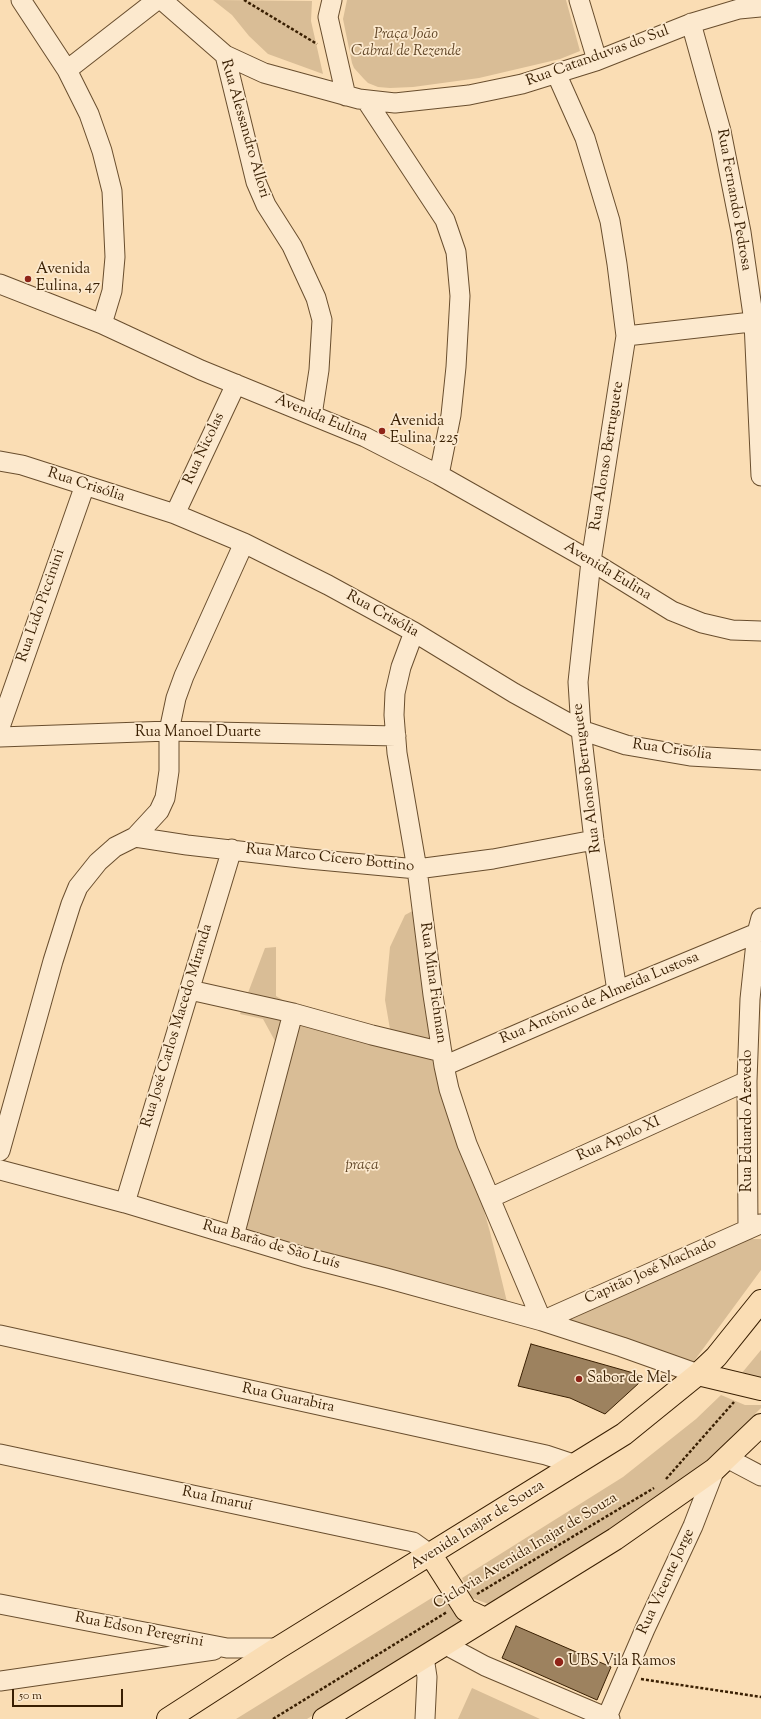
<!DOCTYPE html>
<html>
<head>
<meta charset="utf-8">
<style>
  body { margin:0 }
  #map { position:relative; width:761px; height:1719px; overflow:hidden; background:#faddb4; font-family:"Sorts Mill Goudy",serif }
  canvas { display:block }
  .scale { position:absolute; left:12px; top:1689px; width:111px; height:18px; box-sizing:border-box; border:2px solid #391f02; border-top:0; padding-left:5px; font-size:12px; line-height:14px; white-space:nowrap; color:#391f02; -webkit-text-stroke:3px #fce9ce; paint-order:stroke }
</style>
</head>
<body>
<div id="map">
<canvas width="761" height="1719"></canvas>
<div class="scale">50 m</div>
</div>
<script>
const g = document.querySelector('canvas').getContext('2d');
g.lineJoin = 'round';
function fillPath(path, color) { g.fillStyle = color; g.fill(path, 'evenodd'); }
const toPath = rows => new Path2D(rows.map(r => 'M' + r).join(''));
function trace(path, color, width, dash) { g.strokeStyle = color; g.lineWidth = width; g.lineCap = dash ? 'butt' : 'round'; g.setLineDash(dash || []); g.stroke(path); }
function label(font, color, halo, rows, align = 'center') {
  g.font = font + ' "Sorts Mill Goudy",serif'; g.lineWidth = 3.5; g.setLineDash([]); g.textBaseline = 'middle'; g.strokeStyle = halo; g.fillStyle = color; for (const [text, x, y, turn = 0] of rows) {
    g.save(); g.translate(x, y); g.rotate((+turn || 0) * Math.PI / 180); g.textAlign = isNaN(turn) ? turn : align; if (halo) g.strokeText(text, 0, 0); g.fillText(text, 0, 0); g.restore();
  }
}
fillPath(toPath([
  [213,0,312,1,311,21,323,74,268,54,249,36,232,15],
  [347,0,566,0,580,51,560,59,479,78,413,87,390,88,378,87,368,83,364,79,354,68,352,63,343,19],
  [418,908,439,1048,490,1232,508,1306,242,1243,275,1041,263,1019,240,1014,265,948,276,947,276,996,302,1012,391,1035,385,1000,390,947,405,915],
  [748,1239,761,1239,761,1270,683,1376,540,1326],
  [761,1350,761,1384,736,1380],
  [721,1395,745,1405,761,1405,761,1408,706,1462,665,1495,494,1606,472,1598,462,1578,623,1477,696,1419],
  [443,1591,464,1620,307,1719,236,1719],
  [472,1688,540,1719,458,1719]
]), '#d9bd96');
const building = toPath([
  [531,1344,637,1374,639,1383,605,1414,570,1398,518,1386,531,1344],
  [516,1626,611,1667,597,1700,502,1658,516,1626]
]);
fillPath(building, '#9d825f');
trace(building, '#391f02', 1);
const minor = toPath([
  [21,0,67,70,89,114,102,151,112,191,115,257,112,291,102,324],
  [162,0,225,55,256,182,266,205,292,246,316,298,322,320,319,370,312,415],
  [332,0,328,17,346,96],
  [579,0,597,60],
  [691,23,721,131,741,232,754,322,761,476],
  [225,55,264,73,359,99,395,103,469,95,522,84,596,61,692,23,739,9,761,7],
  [67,70,157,0],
  [556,73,585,138,610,221,617,264,626,336,591,561,578,682,581,730,594,840,617,991],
  [366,100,445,220,456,252,460,296,456,367,451,415,439,475],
  [0,284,102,324,201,370,365,437,439,475,591,561,672,611,702,623,732,630,761,631],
  [626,336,761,321],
  [0,461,22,465,175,514,244,543,328,585,414,632,514,693,581,730,626,745,690,756,761,760],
  [175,514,236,384],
  [414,632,401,667,395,693,394,715,397,753,417,869,433,995,444,1066,449,1089,467,1144,542,1321],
  [0,727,85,485],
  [0,737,169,731,396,736],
  [135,837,187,845,309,859,417,869,493,859,594,840],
  [190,990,293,1013,372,1035,442,1052],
  [444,1066,617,991,757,933],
  [0,1151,53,961,71,904,78,887,98,862,115,847,135,837,159,811,165,798,169,771,169,731,176,698,184,676,244,543],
  [0,1170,125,1203,304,1257,386,1278,542,1321,622,1347,698,1374],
  [490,1198,747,1081],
  [125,1203,232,849],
  [748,1228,747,1081,750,999,757,933,761,918],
  [234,1236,293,1013],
  [542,1321,760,1224],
  [0,1335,546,1455,576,1465],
  [0,1454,413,1542,431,1555],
  [727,1458,761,1476],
  [0,1604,227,1648,278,1648],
  [444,1644,485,1666,610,1719],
  [424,1657,427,1677,425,1719],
  [0,1681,214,1650],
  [607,1717,645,1629,693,1526,715,1469]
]);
const major = toPath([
  [698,1374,761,1389],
  [431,1555,466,1610,485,1619],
  [168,1719,278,1648,624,1434,698,1374,716,1357,761,1301],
  [324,1719,615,1539,715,1469,761,1425]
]);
trace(minor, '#694e2e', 21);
trace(major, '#391f02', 24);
trace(toPath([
  [244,0,317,44],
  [666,1479,734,1402],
  [477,1594,654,1488],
  [641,1679,761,1697],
  [273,1719,447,1612]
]), '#391f02', 2.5, [3, 2]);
trace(minor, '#fce9ce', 19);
trace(major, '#faddb4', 22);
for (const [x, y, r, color] of [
  [28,279,4,"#8f2418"],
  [382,431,4,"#8f2418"],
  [579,1379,4,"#8f2418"],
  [559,1662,5,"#8f2418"]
]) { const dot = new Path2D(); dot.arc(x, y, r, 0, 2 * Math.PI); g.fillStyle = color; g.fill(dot); trace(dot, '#fce9ce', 1.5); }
label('italic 15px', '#614627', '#fce9ce', [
  ["Praça João",406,35],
  ["Cabral de Rezende",406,52],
  ["praça",362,1166]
]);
label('15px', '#391f02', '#fce9ce', [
  ["Rua Catanduvas do Sul",598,57,-20],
  ["Rua Alessandro Allori",244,129,74],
  ["Rua Fernando Pedrosa",733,200,80],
  ["Avenida Eulina",321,419,23],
  ["Rua Nicolas",205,449,-65],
  ["Rua Alonso Berruguete",608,456,-81],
  ["Rua Crisólia",86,486,18],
  ["Avenida Eulina",607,572,31],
  ["Rua Lido Piccinini",42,606,-71],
  ["Rua Crisólia",382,615,29],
  ["Rua Manoel Duarte",198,733],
  ["Rua Crisólia",672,751,8],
  ["Rua Alonso Berruguete",588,778,-97],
  ["Rua Marco Cícero Bottino",330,859,6],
  ["Rua Mina Fichman",432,983,82],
  ["Rua Antônio de Almeida Lustosa",600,999,-23],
  ["Rua José Carlos Macedo Miranda",178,1026,-73],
  ["Rua Eduardo Azevedo",748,1121,-90],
  ["Rua Apolo XI",619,1140,-24],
  ["Rua Barão de São Luís",271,1246,16],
  ["Capitão José Machado",651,1272,-24],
  ["Rua Guarabira",288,1399,12],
  ["Rua Imaruí",217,1500,12],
  ["Avenida Inajar de Souza",478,1526,-32],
  ["Ciclovia Avenida Inajar de Souza",526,1552,-31],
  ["Rua Vicente Jorge",667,1582,-65],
  ["Rua Edson Peregrini",139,1631,11]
]);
label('15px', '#391f02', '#fce9ce', [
  ["Avenida",36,270],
  ["Eulina, 47",36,287],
  ["Avenida",390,422],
  ["Eulina, 225",390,439],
  ["Sabor de Mel",587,1379],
  ["UBS Vila Ramos",568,1662]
], 'left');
</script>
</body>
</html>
